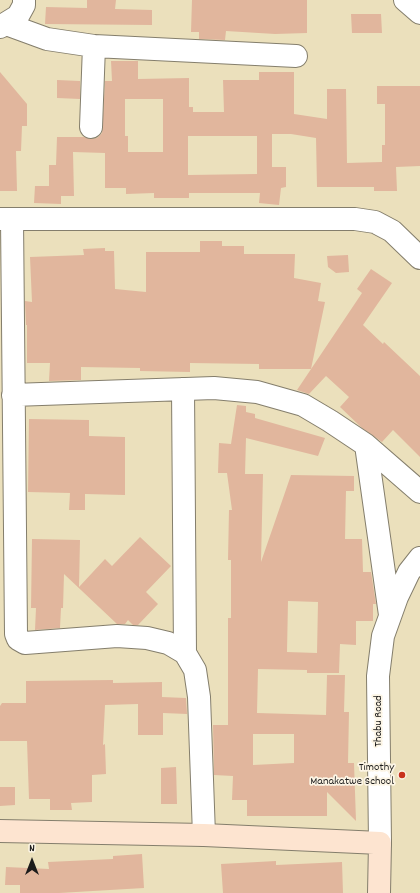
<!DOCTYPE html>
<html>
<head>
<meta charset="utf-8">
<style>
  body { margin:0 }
  #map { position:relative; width:420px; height:893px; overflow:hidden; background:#ebe0bc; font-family:Dekko,sans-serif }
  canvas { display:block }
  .north { position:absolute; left:12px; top:841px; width:40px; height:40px; -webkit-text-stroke:3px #fcf5e5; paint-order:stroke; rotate:0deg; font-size:11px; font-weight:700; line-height:16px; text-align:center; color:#1c1c1c }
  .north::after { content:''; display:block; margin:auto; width:14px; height:18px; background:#1c1c1c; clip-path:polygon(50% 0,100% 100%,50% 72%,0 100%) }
</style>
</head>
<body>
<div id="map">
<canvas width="420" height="893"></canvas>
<div class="north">N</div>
</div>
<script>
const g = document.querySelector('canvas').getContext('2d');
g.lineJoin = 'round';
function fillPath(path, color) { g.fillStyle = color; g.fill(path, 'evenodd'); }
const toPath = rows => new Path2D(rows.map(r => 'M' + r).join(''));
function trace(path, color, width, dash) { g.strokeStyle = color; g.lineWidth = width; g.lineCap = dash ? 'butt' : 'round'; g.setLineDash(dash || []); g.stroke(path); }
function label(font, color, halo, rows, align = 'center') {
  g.font = font + ' Dekko,sans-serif'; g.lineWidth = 3.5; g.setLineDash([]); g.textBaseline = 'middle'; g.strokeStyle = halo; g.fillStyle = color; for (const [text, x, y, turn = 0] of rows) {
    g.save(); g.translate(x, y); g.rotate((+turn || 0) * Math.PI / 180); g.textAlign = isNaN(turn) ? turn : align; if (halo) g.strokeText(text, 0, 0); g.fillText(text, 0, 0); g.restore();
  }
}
fillPath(toPath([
  [87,0,116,0,115,9,152,10,152,25,45,24,46,7,87,8],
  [192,0,307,0,307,33,275,34,226,31,225,40,199,39,199,32,191,32],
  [351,14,381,14,382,33,352,33],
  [111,61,138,61,138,79,189,78,189,107,193,107,193,112,224,112,223,80,259,80,259,72,294,72,294,114,327,119,327,89,346,89,347,163,382,162,382,145,385,145,385,104,377,104,377,86,420,86,420,166,396,167,397,191,374,191,374,187,317,187,316,138,291,134,272,134,272,167,286,167,286,187,281,188,279,205,259,203,260,193,189,193,189,198,154,198,154,193,126,194,126,188,105,188,105,153,73,152,74,196,61,196,61,204,34,203,35,186,49,186,49,165,56,165,57,137,84,137,91,139,97,138,102,133,105,81,112,81],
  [125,99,163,99,163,152,128,152,128,136,125,136],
  [188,136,257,136,257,174,188,175],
  [0,72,27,104,27,126,22,126,21,151,16,151,17,191,0,191],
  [57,80,80,81,80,99,57,98],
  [200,241,222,241,222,246,244,246,244,254,295,254,294,278,321,283,318,301,325,302,311,369,259,369,259,364,190,363,190,372,140,371,140,368,81,367,81,380,49,381,50,363,27,363,27,325,26,325,25,301,32,302,30,257,84,255,83,249,105,248,105,251,114,251,115,289,146,292,146,252,200,252],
  [348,255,349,272,336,273,328,267,327,256],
  [371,269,392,283,363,325,383,344,384,342,420,376,420,457,393,430,382,442,362,428,340,407,349,397,326,376,309,394,297,390,362,293,357,289],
  [237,405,246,406,246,412,255,414,255,418,325,438,318,456,246,438,245,474,263,474,261,562,291,475,354,476,354,491,346,491,345,539,362,539,363,572,371,572,376,604,373,604,373,621,356,621,356,645,340,644,339,673,307,673,307,670,258,669,257,713,326,715,327,675,345,675,344,712,349,712,348,763,354,763,356,821,327,792,327,816,247,816,247,800,232,800,233,776,214,775,213,725,228,725,228,618,231,618,231,560,228,560,229,510,232,510,227,473,218,473,219,443,231,444],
  [288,601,318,602,317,653,287,652],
  [253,734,294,734,294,763,253,765],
  [29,419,89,420,89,436,125,437,125,495,85,494,85,510,69,510,70,493,28,492],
  [140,537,171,566,146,592,158,604,138,625,133,625,128,620,125,624,117,624,64,574,63,608,61,608,60,628,35,630,36,608,31,608,32,539,80,540,79,587,105,559,112,566],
  [113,680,113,683,162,682,162,697,186,698,187,714,163,713,163,735,138,735,138,704,105,705,103,745,105,744,106,774,92,775,92,802,71,803,72,810,50,810,50,799,29,799,27,741,0,741,0,706,2,703,26,703,26,681],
  [176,767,177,804,161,804,161,768],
  [0,787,15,787,15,805,0,806],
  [142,854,144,888,59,893,20,893,20,885,5,885,6,867,49,869,48,862,113,859,113,856],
  [276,861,276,865,342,862,343,893,223,893,221,864]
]), '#e1b69d');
const street = toPath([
  [405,0,420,13],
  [6,24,47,39,94,46,296,56],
  [0,27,18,16,24,5,24,0],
  [91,127,94,46],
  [0,219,355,219,375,222,392,231,420,258],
  [12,219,16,634,18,639,25,643,117,636,147,638,168,643,185,653,195,670,199,697,204,835],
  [183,389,185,653],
  [13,395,214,388,257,392,303,405,330,421,366,445,420,492],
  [366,445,390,615],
  [380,843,378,676,383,636,397,597,409,572,420,558]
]);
const secondary = toPath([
  [0,831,204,835,380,843,379,893]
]);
trace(street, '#847e6c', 24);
trace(secondary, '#847e6c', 24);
trace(street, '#fff', 22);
trace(secondary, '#fde4d0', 22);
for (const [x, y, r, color] of [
  [402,775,4,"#c8321e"]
]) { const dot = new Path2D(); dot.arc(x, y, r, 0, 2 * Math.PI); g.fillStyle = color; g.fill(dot); trace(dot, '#fcf5e5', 1.5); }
label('12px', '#1c1c1c', '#fcf5e5', [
  ["Thabu Road",379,721,-90]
]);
label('12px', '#1c1c1c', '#fcf5e5', [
  ["Timothy",394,768],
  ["Manakatwe School",394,782]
], 'right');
</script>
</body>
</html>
